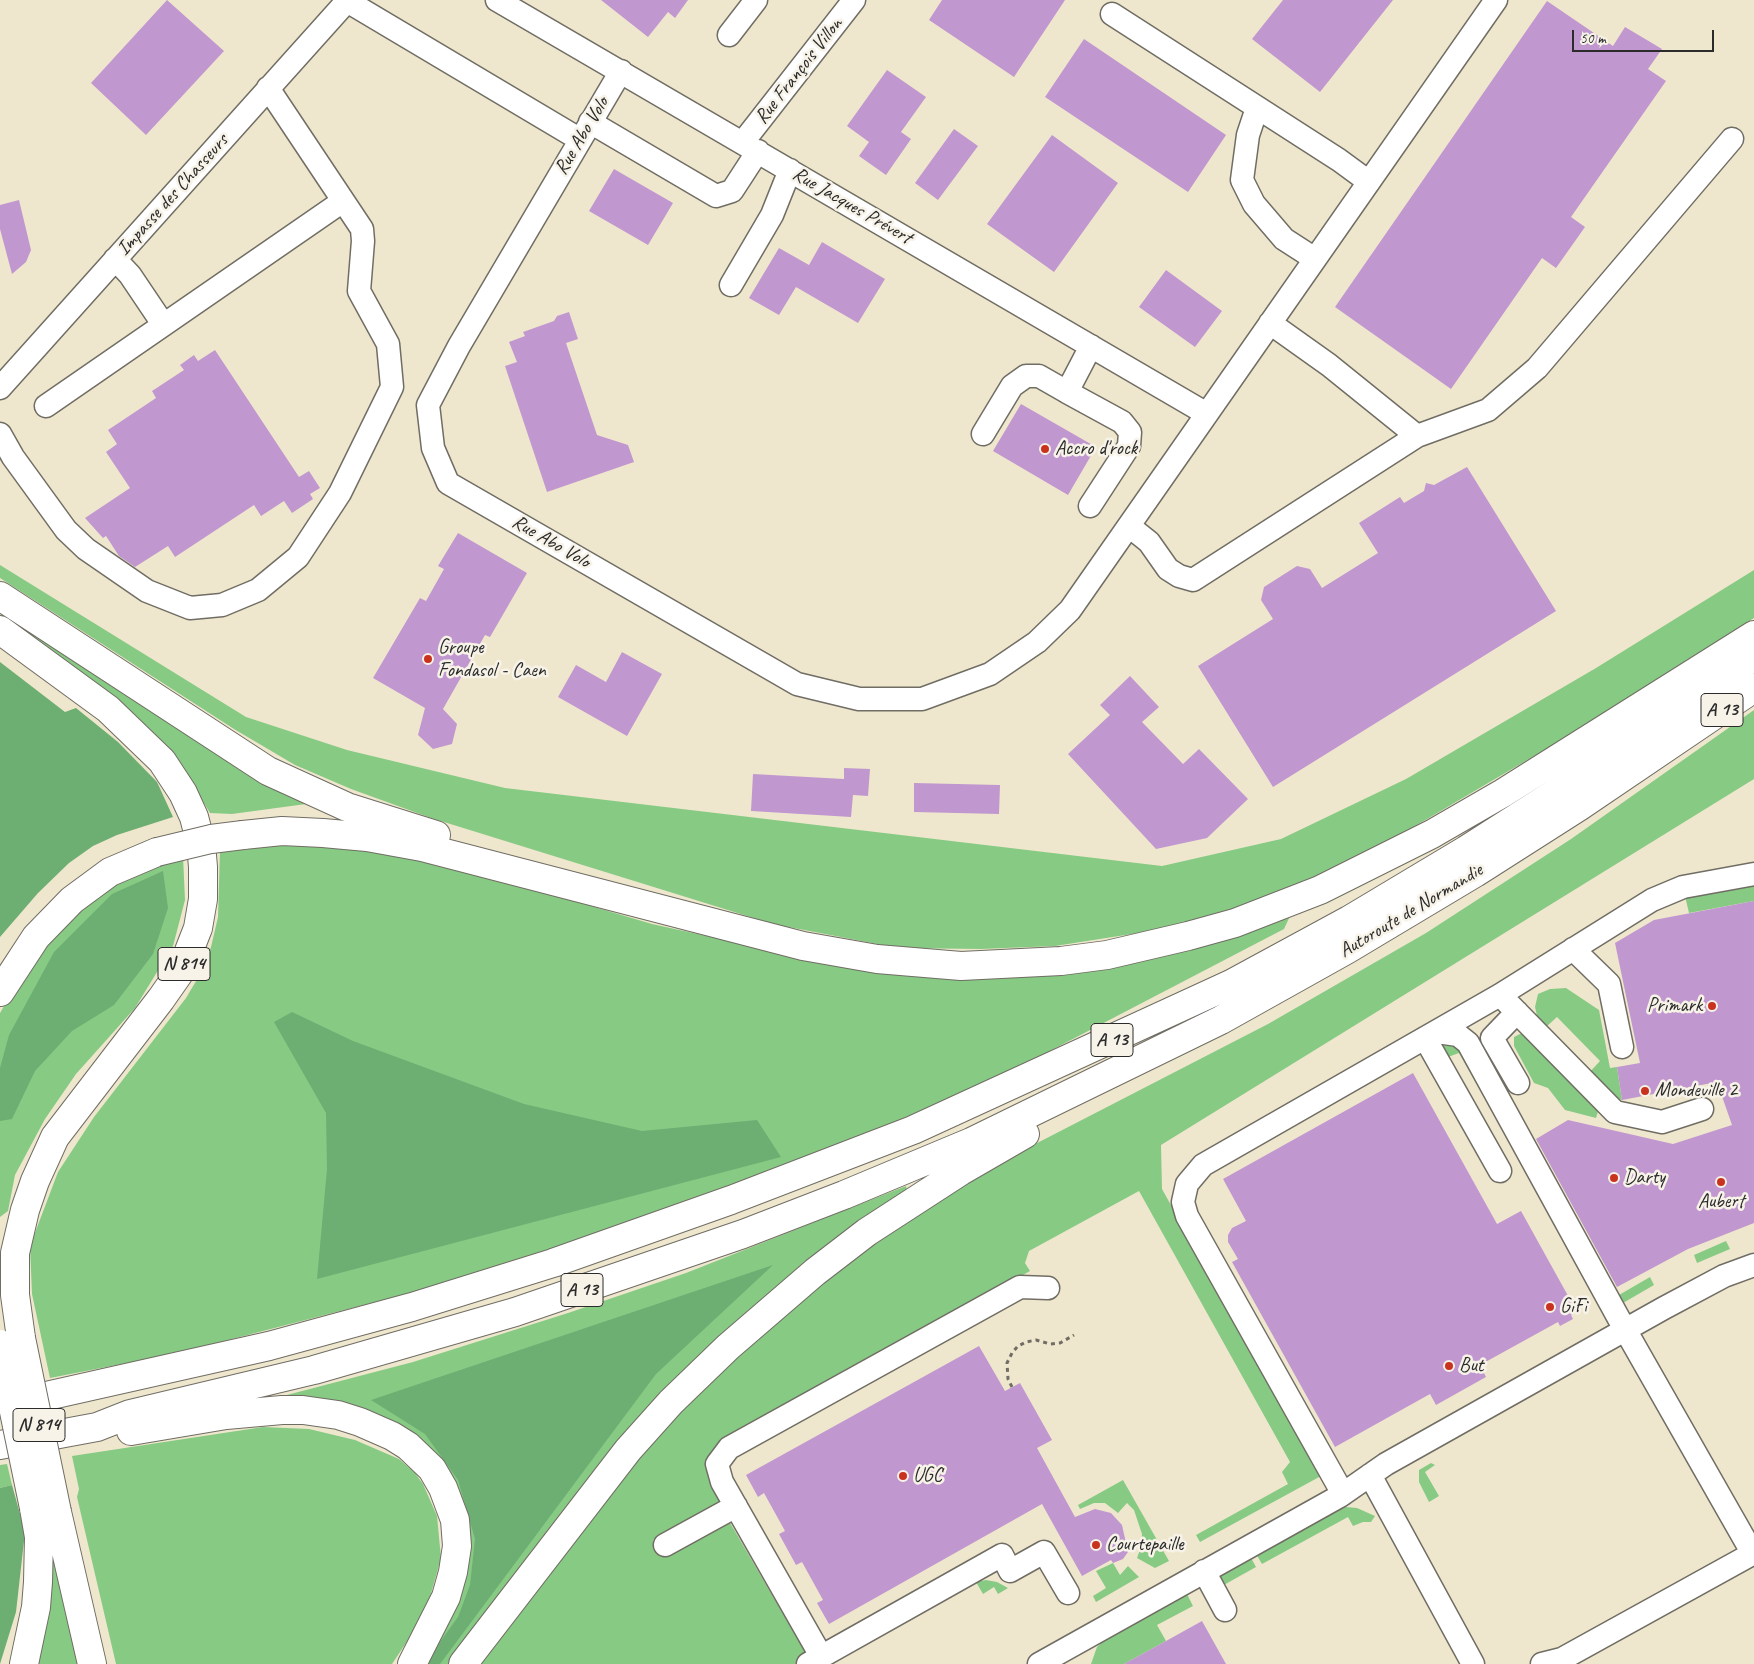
<!DOCTYPE html>
<html>
<head>
<meta charset="utf-8">
<style>
  body { margin:0 }
  #map { position:relative; width:1754px; height:1664px; overflow:hidden; background:#efe7cd; font-family:Caveat,sans-serif }
  canvas { display:block }
  .scale { position:absolute; left:1572px; top:30px; width:142px; height:22px; box-sizing:border-box; border:2px solid #2b2b2b; border-top:0; padding-left:6px; font-size:15px; line-height:18px; white-space:nowrap; color:#2b2b2b; -webkit-text-stroke:4px #f7f3e8; paint-order:stroke }
</style>
</head>
<body>
<div id="map">
<canvas width="1754" height="1664"></canvas>
<div class="scale">50 m</div>
</div>
<script>
const g = document.querySelector('canvas').getContext('2d');
g.lineJoin = 'round';
function fillPath(path, color) { g.fillStyle = color; g.fill(path, 'evenodd'); }
const toPath = rows => new Path2D(rows.map(r => 'M' + r).join(''));
function trace(path, color, width, dash) { g.strokeStyle = color; g.lineWidth = width; g.lineCap = dash ? 'butt' : 'round'; g.setLineDash(dash || []); g.stroke(path); }
function label(font, color, halo, rows, align = 'center') {
  g.font = font + ' Caveat,sans-serif'; g.lineWidth = 5; g.setLineDash([]); g.textBaseline = 'middle'; g.strokeStyle = halo; g.fillStyle = color; for (const [text, x, y, turn = 0] of rows) {
    g.save(); g.translate(x, y); g.rotate((+turn || 0) * Math.PI / 180); g.textAlign = isNaN(turn) ? turn : align; if (halo) g.strokeText(text, 0, 0); g.fillText(text, 0, 0); g.restore();
  }
}
fillPath(toPath([
  [0,565,246,717,347,750,505,788,1162,866,1281,839,1406,779,1596,668,1754,570,1754,618,1607,713,1388,842,1299,884,1224,912,1151,931,1055,946,981,949,898,948,773,924,431,818,351,789,295,765,234,729,0,578],
  [0,608,272,782,306,804,232,814,210,813,196,790,150,729,118,701,10,622],
  [1754,710,1754,779,1161,1145,1162,1189,1321,1476,1200,1542,1196,1535,1288,1484,1282,1472,1290,1462,1139,1191,1029,1251,1025,1263,1030,1271,720,1445,708,1478,720,1503,653,1540,661,1556,729,1521,808,1657,795,1664,477,1664,615,1480,702,1387,785,1310,866,1248,979,1173,1268,1024,1426,933,1571,839],
  [283,843,363,850,429,862,493,877,652,924,748,945,936,974,1291,914,1284,929,1021,1066,865,1135,704,1196,553,1252,433,1287,178,1353,50,1378,32,1294,30,1246,58,1172,94,1117,186,998,202,971,211,947,218,917,220,850],
  [183,856,185,900,173,946,135,1008,76,1074,45,1119,15,1175,8,1211,0,1217,0,1013,29,963,92,893],
  [1754,883,1754,901,1689,913,1685,896],
  [1566,988,1599,1010,1610,1068,1617,1067,1622,1100,1608,1096,1588,1074,1600,1061,1557,1017,1545,1028,1538,1020,1535,1007,1538,994,1550,989],
  [1522,1033,1529,1036,1599,1108,1596,1118,1565,1110,1548,1088,1534,1083,1514,1046,1514,1037],
  [1448,1040,1457,1042,1507,1126,1502,1129,1459,1053,1445,1058,1438,1045],
  [906,1186,907,1190,631,1428,577,1493,448,1664,417,1664,460,1573,431,1459,283,1396,413,1362,568,1313,686,1273],
  [1726,1241,1730,1249,1697,1263,1694,1255],
  [1650,1277,1654,1285,1623,1303,1619,1295],
  [263,1427,309,1429,355,1440,399,1459,415,1473,423,1484,437,1516,441,1558,430,1597,414,1631,392,1664,116,1664,77,1497,79,1489,72,1456],
  [1431,1463,1435,1465,1425,1472,1439,1496,1429,1502,1419,1482,1419,1470],
  [7,1464,12,1485,0,1488,0,1465],
  [1123,1480,1169,1561,1155,1568,1137,1558,1141,1547,1142,1534,1134,1510,1127,1503,1118,1513,1105,1503,1094,1503,1080,1509,1078,1505],
  [45,1494,80,1664,34,1664],
  [1346,1507,1357,1508,1375,1516,1371,1522,1363,1522,1353,1526,1348,1517,1262,1564,1256,1554,1337,1509],
  [1250,1556,1256,1567,1222,1586,1219,1577,1222,1572],
  [1113,1563,1120,1575,1128,1566,1139,1577,1096,1602,1093,1596,1106,1588,1096,1571],
  [986,1580,997,1582,1008,1588,998,1594,994,1587,983,1594,976,1582],
  [1187,1594,1193,1606,1157,1625,1166,1641,1124,1664,1091,1664,1097,1647,1104,1640]
]), '#87ca84');
fillPath(toPath([
  [0,662,65,712,76,708,118,742,157,782,173,817,117,835,93,846,69,863,38,893,0,937],
  [163,871,168,908,153,954,114,1005,72,1031,35,1071,12,1119,0,1121,0,1068,9,1035,54,952,112,894],
  [292,1012,353,1041,524,1104,642,1131,757,1120,781,1157,317,1279,327,1169,326,1113,274,1022],
  [773,1265,656,1374,440,1664,424,1664,458,1617,470,1585,475,1539,458,1480,425,1434,371,1400],
  [12,1485,25,1532,16,1612,0,1664,0,1488]
]), '#6dae72');
fillPath(toPath([
  [167,0,224,51,146,135,91,83],
  [601,0,688,0,675,18,668,12,648,37],
  [942,0,1065,0,1014,77,929,20],
  [1283,0,1393,0,1320,92,1252,39],
  [1547,1,1613,46,1625,27,1662,49,1648,69,1666,81,1571,217,1585,227,1556,268,1542,258,1451,389,1335,307],
  [1084,39,1226,135,1188,192,1045,97],
  [887,70,926,97,901,132,911,139,886,175,859,156,869,142,847,126],
  [954,129,978,146,938,200,915,183],
  [1052,135,1118,183,1054,272,987,224],
  [614,169,673,203,648,245,589,211],
  [19,200,31,250,26,262,12,274,0,229,0,205],
  [822,242,885,279,858,323,796,287,779,315,749,298,779,248,809,265],
  [1166,270,1222,311,1195,347,1139,307],
  [569,312,578,339,566,343,597,435,628,445,634,462,547,492,505,366,517,362,509,342,525,336,523,332,554,321,557,316],
  [215,350,299,477,309,471,320,488,310,494,313,499,292,513,284,501,261,516,254,505,175,557,168,546,135,567,119,556,106,536,103,538,85,518,130,488,106,452,117,444,108,430,156,398,152,391,184,370,180,365,194,355,198,361],
  [1021,404,1096,447,1068,495,993,451],
  [1467,467,1556,611,1273,787,1198,666,1273,619,1261,600,1264,587,1297,566,1310,569,1322,588,1378,553,1359,523,1400,497,1404,503,1424,491,1426,483,1434,485],
  [458,533,527,573,490,637,485,635,443,709,457,724,452,744,433,749,418,735,425,708,373,678,420,598,426,601,444,569,438,566],
  [622,652,662,674,627,736,558,697,576,665,606,682],
  [1130,676,1159,707,1142,722,1183,764,1199,749,1248,799,1207,838,1156,849,1068,754,1110,715,1100,705],
  [844,768,870,769,868,796,853,795,851,817,751,811,753,774,844,779],
  [914,783,1000,785,999,814,914,812],
  [1754,901,1754,1223,1688,1249,1617,1287,1536,1139,1568,1120,1673,1144,1732,1125,1717,1082,1622,1100,1617,1067,1640,1063,1615,943,1654,920],
  [1413,1073,1497,1224,1521,1211,1577,1312,1571,1315,1573,1319,1560,1326,1558,1322,1480,1365,1486,1377,1436,1405,1430,1394,1335,1447,1232,1262,1238,1259,1228,1242,1228,1235,1232,1228,1246,1221,1223,1179],
  [979,1346,1005,1391,1020,1383,1052,1440,1037,1448,1075,1517,1095,1509,1111,1513,1122,1525,1128,1552,1123,1559,1113,1563,1111,1560,1082,1576,1042,1504,829,1624,817,1603,823,1600,802,1562,796,1565,779,1534,785,1531,764,1493,758,1497,746,1475],
  [1202,1621,1226,1664,1124,1664,1166,1641]
]), '#c197cf');
const minor = toPath([
  [497,0,1207,414],
  [347,1,579,139],
  [1112,14,1339,160,1369,182],
  [729,35,756,0],
  [621,71,459,346,428,405,433,448,448,483,797,684,859,699,922,699,990,674,1037,642,1070,610,1496,0],
  [1257,108,1248,135,1242,180,1254,204,1284,239,1315,259],
  [590,122,716,196,732,191,758,151],
  [743,142,854,0],
  [115,259,130,275,163,324],
  [731,285,772,215,790,170],
  [1270,323,1329,365,1417,436],
  [0,388,348,0],
  [46,406,343,201],
  [0,434,13,457,66,530,86,549,147,591,190,608,222,605,258,590,298,557,340,493,392,387,388,344,359,291,363,241,362,229,268,88],
  [983,434,1012,386,1026,376,1039,376,1067,392],
  [1090,506,1129,446,1130,432,1122,422,1067,392,1091,346],
  [1129,526,1149,542,1168,569,1179,576,1193,580,1417,436,1488,410,1537,368,1732,139],
  [1573,949,1609,984,1622,1047],
  [1500,995,1615,1112,1662,1122,1702,1109],
  [1517,1012,1492,1038,1518,1083],
  [1437,1032,1458,1035,1468,1043,1618,1317,1753,1554],
  [1425,1038,1500,1171],
  [1370,1475,1473,1664],
  [1343,1494,1187,1216,1183,1202,1187,1184,1203,1165,1500,995,1652,900,1683,887,1754,874],
  [665,1545,736,1506],
  [1204,1571,1225,1610],
  [821,1656,722,1482,717,1464,729,1448,1020,1287,1048,1288],
  [808,1664,1002,1555,1010,1571,1044,1552,1068,1593],
  [1039,1664,1340,1496,1386,1464,1664,1308,1724,1276,1754,1265],
  [1542,1664,1562,1659,1754,1553]
]);
const highway = toPath([
  [0,596,268,771,347,807,436,835],
  [0,630,108,709,162,761,183,793,194,817,201,844,203,867,203,899,198,928,182,969,161,999,55,1137,35,1181,25,1210,15,1253,15,1295,21,1338],
  [243,835,282,831,323,833,367,837,422,847,803,946,877,959,961,966,1061,961,1107,955,1188,936,1235,923,1320,890,1432,834,1503,793,1754,635],
  [0,992,36,937,72,900,110,872,157,852],
  [11,1404,269,1346,412,1307,553,1263,731,1200,913,1130,1231,984,1349,920,1466,850,1582,776,1697,699,1754,656],
  [131,1431,226,1415,282,1410,303,1410,338,1415,360,1422,392,1436,408,1446,432,1469,443,1488,455,1520,457,1546,453,1572,446,1597,412,1664],
  [0,1445,97,1427,130,1414,314,1370,515,1312,743,1234,844,1195,971,1142,1221,1020,1348,949,1475,873,1580,806,1754,688],
  [57,1512,92,1664],
  [24,1664,36,1607,38,1582,39,1537,34,1508],
  [463,1664,628,1450,671,1402,728,1347,815,1272,867,1232,961,1171,1025,1134]
]);
trace(minor, '#706d64', 25);
trace(highway, '#706d64', 30);
trace(toPath([
  [1012,1387,1008,1379,1007,1363,1012,1353,1018,1346,1026,1342,1036,1340,1050,1344,1060,1343,1074,1335]
]), '#706d64', 3, [4, 4]);
trace(minor, '#fff', 22);
trace(highway, '#fff', 28);
const highwayBridge = toPath([
  [157,852,211,839,243,835],
  [21,1338,57,1512],
  [0,1344,34,1508]
]);
trace(highwayBridge, '#706d64', 30, []);
trace(highwayBridge, '#fff', 28);
for (const [x, y, r, color] of [
  [1045,449,5,"#c8321e"],
  [428,659,5,"#c8321e"],
  [1712,1006,5,"#c8321e"],
  [1645,1091,5,"#c8321e"],
  [1614,1178,5,"#c8321e"],
  [1721,1182,5,"#c8321e"],
  [1550,1307,5,"#c8321e"],
  [1449,1366,5,"#c8321e"],
  [903,1476,5,"#c8321e"],
  [1096,1545,5,"#c8321e"]
]) { const dot = new Path2D(); dot.arc(x, y, r, 0, 2 * Math.PI); g.fillStyle = color; g.fill(dot); trace(dot, '#f7f3e8', 2); }
for (const [x, y, w] of [
  [1722,710,42],
  [184,964,52],
  [1112,1040,42],
  [582,1290,42],
  [39,1425,52]
]) { const box = new Path2D(); box.roundRect(x - w / 2, y - 16.5, w, 33, 4); g.fillStyle = '#f7f3e8'; g.fill(box); trace(box, '#2b2b2b', 1); }
label('bold 19px', '#2b2b2b', null, [
  ["A 13",1722,710],
  ["N 814",184,964],
  ["A 13",1112,1040],
  ["A 13",582,1290],
  ["N 814",39,1425]
]);
label('20px', '#2b2b2b', '#f7f3e8', [
  ["Rue François Villon",799,71,-52],
  ["Rue Abo Volo",582,136,-59],
  ["Impasse des Chasseurs",173,195,-48],
  ["Rue Jacques Prévert",852,206,30],
  ["Rue Abo Volo",551,542,30],
  ["Autoroute de Normandie",1411,911,-31]
]);
label('20px', '#2b2b2b', '#f7f3e8', [
  ["Accro d'rock",1055,449],
  ["Groupe",438,648],
  ["Fondasol - Caen",438,671],
  ["Primark",1702,1006,"right"],
  ["Mondeville 2",1655,1091],
  ["Darty",1624,1178],
  ["Aubert",1721,1202,"center"],
  ["GiFi",1560,1307],
  ["But",1459,1366],
  ["UGC",913,1476],
  ["Courtepaille",1106,1545]
], 'left');
</script>
</body>
</html>
